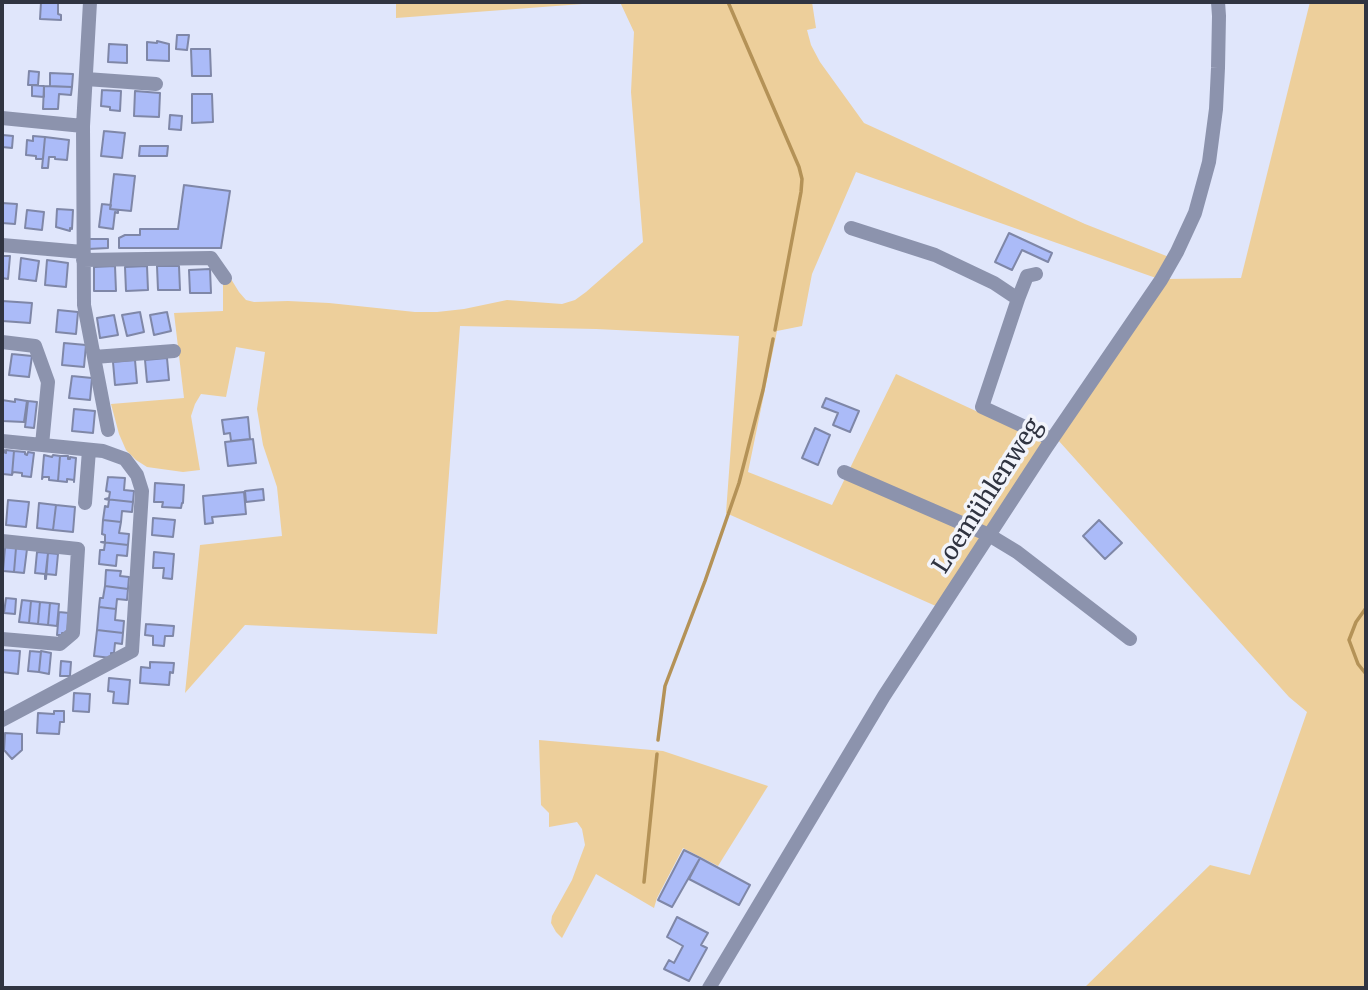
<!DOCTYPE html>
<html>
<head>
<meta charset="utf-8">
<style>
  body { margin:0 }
  #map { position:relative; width:1368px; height:990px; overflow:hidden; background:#e0e6fb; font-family:Merriweather,serif }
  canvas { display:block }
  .frame { position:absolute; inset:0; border:4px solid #303441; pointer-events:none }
</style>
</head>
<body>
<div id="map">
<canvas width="1368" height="990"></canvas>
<div class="frame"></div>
</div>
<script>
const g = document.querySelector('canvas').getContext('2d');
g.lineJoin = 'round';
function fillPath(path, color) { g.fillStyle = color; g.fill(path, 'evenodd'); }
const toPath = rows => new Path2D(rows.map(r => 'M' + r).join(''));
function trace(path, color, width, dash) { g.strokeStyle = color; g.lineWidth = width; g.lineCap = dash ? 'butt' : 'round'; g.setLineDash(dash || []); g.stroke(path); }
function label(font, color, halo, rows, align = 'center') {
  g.font = font + ' Merriweather,serif'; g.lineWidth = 7; g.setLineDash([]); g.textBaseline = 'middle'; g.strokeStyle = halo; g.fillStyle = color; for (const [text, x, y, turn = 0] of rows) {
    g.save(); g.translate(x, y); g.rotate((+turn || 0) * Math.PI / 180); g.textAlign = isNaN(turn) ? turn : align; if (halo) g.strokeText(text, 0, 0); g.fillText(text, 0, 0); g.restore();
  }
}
fillPath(toPath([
  [396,2,609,2,396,18],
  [620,2,812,2,816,28,807,30,811,45,820,62,864,123,1085,224,1169,257,1156,278,856,172,812,274,802,326,777,331,748,472,832,505,896,374,1045,443,938,607,726,513,739,336,596,329,460,326,437,634,245,625,185,693,200,545,282,536,277,487,263,445,257,409,265,352,236,347,226,397,201,394,195,404,191,416,200,470,183,472,147,467,136,460,126,450,119,434,111,404,184,398,174,313,223,311,223,266,239,292,246,300,254,302,288,301,329,303,415,312,437,312,464,309,507,300,562,304,575,300,586,292,643,242,631,92,634,32],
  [1310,2,1366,2,1366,988,1084,988,1210,865,1250,875,1307,712,1289,697,1058,440,1166,279,1241,278],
  [539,740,663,751,768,786,718,866,683,848,657,898,654,908,596,874,562,938,556,932,551,923,552,916,572,880,585,845,582,829,577,822,549,827,549,813,541,805]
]), '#edcf9b');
trace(toPath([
  [728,2,799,167,802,179,801,192,775,330],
  [1366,608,1356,622,1349,640,1358,664,1366,674],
  [658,740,665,686,705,581,739,483,763,390,773,339],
  [644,882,657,754]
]), '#b49257', 3.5);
const building = toPath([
  [41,2,58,2,58,14,61,15,61,20,40,19,41,2],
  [177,35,189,35,187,50,176,49,177,35],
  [157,41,169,44,169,61,147,60,147,42,157,43,157,41],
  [109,44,127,45,127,63,108,62,109,44],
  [191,49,210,49,211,76,192,76,191,49],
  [29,71,39,72,38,85,28,85,29,71],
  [50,73,73,74,72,87,50,86,50,73],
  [32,85,44,86,44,97,32,96,32,85],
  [44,86,72,87,71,95,59,94,58,109,43,109,44,86],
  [102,90,121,91,120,111,110,110,110,107,101,106,102,90],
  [135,91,160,93,159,117,134,116,135,91],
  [192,94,212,94,213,122,192,123,192,94],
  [170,115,182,116,181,130,169,129,170,115],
  [104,131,125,133,122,158,101,156,104,131],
  [3,135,13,136,12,148,2,147,3,135],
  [33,136,45,137,43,159,36,159,36,156,26,155,27,140,33,141,33,136],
  [45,137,69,140,67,160,55,159,55,157,49,157,48,168,42,168,45,137],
  [140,146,168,146,167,156,139,156,140,146],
  [114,174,135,176,131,211,110,209,114,174],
  [184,185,230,191,221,248,119,248,119,238,125,235,140,235,140,229,178,229,184,185],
  [2,203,17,204,15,224,2,223,2,203],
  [102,204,111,205,110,209,118,210,118,213,115,212,113,229,99,227,102,204],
  [57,209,73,210,72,229,70,228,70,231,56,227,57,209],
  [27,210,44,212,42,230,25,228,27,210],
  [1009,233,1052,253,1048,262,1022,250,1012,270,995,262,1009,233],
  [88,239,108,239,108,248,88,249,88,239],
  [2,256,10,256,8,279,2,278,2,256],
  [21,258,39,261,36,281,19,279,21,258],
  [47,260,68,263,66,287,45,285,47,260],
  [115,266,116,291,94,291,94,267,115,266],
  [147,266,148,290,126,291,125,267,147,266],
  [157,266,179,266,180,290,158,290,157,266],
  [210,269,211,293,190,293,189,270,210,269],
  [2,301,32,303,30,323,2,321,2,301],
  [58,310,78,312,76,334,56,332,58,310],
  [140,312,144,332,127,336,122,315,140,312],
  [167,312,171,331,154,335,150,315,167,312],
  [114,315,118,335,100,338,97,318,114,315],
  [64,343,86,345,84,367,62,365,64,343],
  [12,354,32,356,29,377,9,375,12,354],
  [167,358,169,380,147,382,145,360,167,358],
  [135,360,137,383,115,385,113,362,135,360],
  [72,376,92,378,90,400,69,398,72,376],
  [826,398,859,411,850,432,833,425,838,413,822,407,826,398],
  [15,399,27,401,24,422,2,421,2,400,15,402,15,399],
  [28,401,37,402,34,428,25,427,28,401],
  [74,409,95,411,93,433,72,431,74,409],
  [248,417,250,439,231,441,230,433,224,434,222,420,248,417],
  [815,428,830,435,818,465,802,458,815,428],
  [253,439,256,463,228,466,225,442,253,439],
  [2,450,4,450,4,452,6,453,6,450,14,451,12,475,3,474,3,472,2,472,2,450],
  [14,451,25,452,25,454,27,455,28,452,34,453,31,477,22,476,22,473,13,472,12,475,14,451],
  [44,455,52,457,53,455,60,456,58,481,49,480,49,477,43,477,42,479,44,455],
  [60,456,68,456,68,459,70,459,70,457,76,458,74,482,74,480,67,479,67,482,58,481,60,456],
  [108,477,125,478,124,490,134,491,133,502,105,499,109,498,110,492,106,491,108,477],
  [155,483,184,485,183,503,182,503,181,508,162,507,163,502,154,502,155,483],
  [263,489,264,500,246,502,245,491,263,489],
  [244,492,246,514,212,517,213,523,205,524,203,496,244,492],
  [105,499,133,502,132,512,122,511,121,522,103,520,105,506,108,507,109,500,105,499],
  [8,500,29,502,26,527,6,525,8,500],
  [39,503,56,505,53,530,37,528,39,503],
  [56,505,75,507,73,532,53,530,56,505],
  [153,518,175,520,173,537,152,535,153,518],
  [103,520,121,522,119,533,129,534,128,545,101,542,105,542,105,535,102,534,103,520],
  [1099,520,1122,543,1105,559,1083,536,1099,520],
  [101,542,128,545,127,556,117,555,116,566,99,564,100,550,104,550,105,543,101,542],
  [5,547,16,548,14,572,3,571,5,547],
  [16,548,27,549,24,573,14,572,16,548],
  [37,552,48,553,45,579,45,574,35,573,37,552],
  [154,552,174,554,172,579,163,578,164,568,153,568,154,552],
  [48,553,58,554,56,575,46,574,46,579,48,553],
  [106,570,121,571,120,576,129,577,128,589,105,586,106,570],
  [105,586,128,589,127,600,117,599,116,609,99,607,100,598,103,598,105,586],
  [6,598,16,599,15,614,4,613,6,598],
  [22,600,31,601,29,623,19,622,22,600],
  [31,601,40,602,38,624,29,623,31,601],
  [40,602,50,603,48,625,38,624,40,602],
  [50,603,59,604,57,626,48,625,50,603],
  [99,607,116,609,115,620,124,621,123,633,97,630,99,607],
  [59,612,69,613,67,633,62,633,62,635,57,635,59,612],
  [146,624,174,626,173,636,165,636,164,646,153,645,153,636,145,635,146,624],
  [97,630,123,633,122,644,115,643,114,653,111,653,111,658,94,656,97,630],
  [2,650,20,651,18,674,2,672,2,650],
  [30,651,41,652,39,672,28,671,30,651],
  [41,651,51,653,49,674,39,672,41,651],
  [61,661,71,662,70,676,60,676,61,661],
  [150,662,174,663,173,673,170,672,169,685,140,683,141,667,150,668,150,662],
  [109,678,130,680,128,704,113,703,114,692,108,691,109,678],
  [74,693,90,694,89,712,73,711,74,693],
  [54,711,64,711,64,722,60,722,59,734,37,733,38,713,54,714,54,711],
  [5,733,22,734,22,750,12,759,4,750,5,733],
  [684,850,700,858,672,907,658,900,684,850],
  [700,858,750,885,739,905,689,879,700,858],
  [677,917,708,933,701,945,707,948,689,981,664,969,669,960,674,963,683,946,667,937,677,917]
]);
fillPath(building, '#abbbf8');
trace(building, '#7f87a7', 2);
trace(toPath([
  [90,2,83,126,84,305,108,430],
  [86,79,156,84],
  [2,118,83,126],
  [851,228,935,255,994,283,1018,299,982,407,1051,439],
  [2,245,83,252],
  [83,260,211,258,225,278],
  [1018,299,1027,276,1036,274],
  [2,342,35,346,48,382,42,445],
  [94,357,174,351],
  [2,441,103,451,125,459,137,475,142,491,132,651,2,720],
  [844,472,989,535,1017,552,1130,639],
  [85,503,89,450],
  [2,541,78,549,73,633,60,644,2,639],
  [709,988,884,696,1046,448,1161,280,1177,252,1195,213,1209,162,1216,109,1218,68,1219,16,1218,2]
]), '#8c93ad', 14);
label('24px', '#303441', '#f2f4fb', [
  ["Loemühlenweg",988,496,-57]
]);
</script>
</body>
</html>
